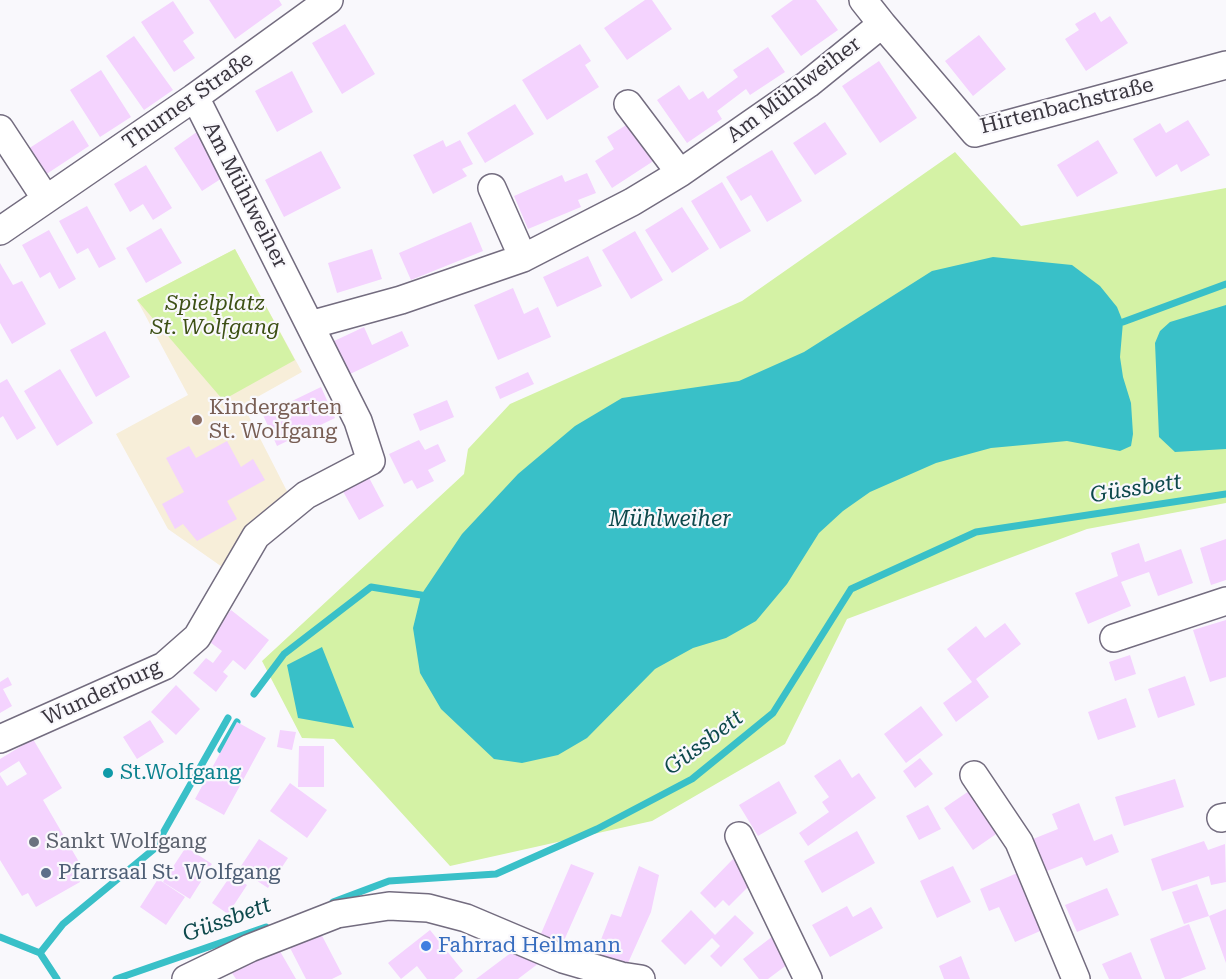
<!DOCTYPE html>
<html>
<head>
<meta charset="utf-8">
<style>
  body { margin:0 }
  canvas { display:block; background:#f9f8fc }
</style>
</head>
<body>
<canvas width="1226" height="979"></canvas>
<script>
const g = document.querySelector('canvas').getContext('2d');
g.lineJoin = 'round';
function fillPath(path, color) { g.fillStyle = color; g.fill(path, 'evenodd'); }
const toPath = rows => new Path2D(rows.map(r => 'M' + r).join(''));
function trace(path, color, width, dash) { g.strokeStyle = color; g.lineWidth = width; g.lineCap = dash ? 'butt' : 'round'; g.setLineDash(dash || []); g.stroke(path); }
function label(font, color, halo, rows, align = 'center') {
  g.font = font + ' "Roboto Serif",serif'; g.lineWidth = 4.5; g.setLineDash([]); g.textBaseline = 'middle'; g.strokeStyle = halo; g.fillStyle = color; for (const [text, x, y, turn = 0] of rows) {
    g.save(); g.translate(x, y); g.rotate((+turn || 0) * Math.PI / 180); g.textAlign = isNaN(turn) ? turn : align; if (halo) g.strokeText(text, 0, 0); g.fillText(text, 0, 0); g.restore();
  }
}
fillPath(toPath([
  [235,249,302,372,243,405,290,497,225,569,168,529,116,434,188,395,137,300]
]), '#f7eed9');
fillPath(toPath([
  [955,152,1021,226,1226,188,1226,503,1087,529,847,619,785,744,652,821,450,866,334,739,302,738,262,661,464,474,468,449,510,404,742,301],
  [235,249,295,360,223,400,137,300]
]), '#d4f2a5');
fillPath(toPath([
  [993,257,1072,265,1100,286,1117,307,1123,322,1120,357,1123,377,1131,403,1133,434,1131,446,1120,451,1067,441,991,448,936,463,870,492,843,511,819,533,787,584,756,621,726,638,693,648,655,669,587,738,558,755,522,763,494,759,441,709,420,673,413,628,421,595,462,534,518,474,575,426,622,398,739,381,804,352,932,271],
  [1226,305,1226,449,1175,452,1159,437,1155,343,1160,331,1170,322],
  [322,647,354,728,298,718,287,665]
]), '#39c0c8');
trace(toPath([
  [1123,322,1226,284],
  [254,694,284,654,371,587,421,595],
  [221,750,237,722],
  [333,902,389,881,496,874,597,829,692,779,773,713,851,589,976,532,1226,494],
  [0,937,40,953],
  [40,953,63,924,154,849,228,718],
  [40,953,57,979],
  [116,979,266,927]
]), '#39c0c8', 7);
fillPath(toPath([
  [209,0,279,0,282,5,235,39],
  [645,0,652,0,672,29,627,60,604,28],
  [793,0,816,0,838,30,801,56,771,16],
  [173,1,194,33,183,41,195,58,174,72,141,22],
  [1095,12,1101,22,1110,16,1128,43,1086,71,1065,39,1079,30,1075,24],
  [345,24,375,74,342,94,312,43],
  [979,35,1006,69,973,96,945,61],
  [134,36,173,90,144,110,106,56],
  [580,44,591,61,585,65,599,87,547,120,522,80],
  [768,47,785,72,750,95,746,89,717,111,722,119,687,143,657,100,679,85,689,100,703,91,708,99,738,77,733,70],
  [879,61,917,118,880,143,842,86],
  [101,70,131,117,100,137,70,90],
  [292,71,313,112,277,132,255,91],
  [515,104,534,134,485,163,467,133],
  [73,120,89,146,45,175,28,149],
  [1188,120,1210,155,1181,172,1177,164,1156,177,1133,139,1160,123,1166,133],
  [631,122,655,160,612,188,595,161,614,149,607,137],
  [825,122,847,154,815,175,793,143],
  [201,129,230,173,202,191,174,148],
  [443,140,446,147,460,140,473,164,462,169,467,176,433,194,413,155],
  [1098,140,1118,173,1077,197,1057,165],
  [772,150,802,201,767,222,751,195,741,201,726,177],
  [321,151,341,188,284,217,265,180],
  [146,165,172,208,153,220,143,204,130,212,114,184],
  [587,173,596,193,578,200,581,207,528,229,514,196,562,175,565,182],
  [722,182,751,231,720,249,691,201],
  [87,206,116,259,99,268,88,248,77,254,59,221],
  [682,207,709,249,672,273,645,230],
  [471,222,483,251,411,280,399,253],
  [161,228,182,263,146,283,126,248],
  [49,230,76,279,59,289,50,272,40,278,22,245],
  [635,231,663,280,631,299,602,250],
  [372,249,382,279,337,293,328,263],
  [588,256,602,286,557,307,543,277],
  [0,263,13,285,22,281,46,324,12,344,0,323],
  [513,288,524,314,538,307,551,337,498,360,474,305],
  [364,327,372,345,402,331,409,346,348,375,332,342],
  [105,331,130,377,96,397,70,350],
  [60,369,93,423,57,446,24,391],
  [528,372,534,384,500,399,495,387],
  [7,379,36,428,17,440,3,416,0,418,0,383],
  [321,387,335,418,277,446,263,415],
  [447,400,454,417,420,431,413,414],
  [419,440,425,450,438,444,446,461,428,470,434,481,417,489,412,480,404,484,389,454],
  [227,441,241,467,253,459,265,480,227,501,237,519,197,541,183,524,175,529,162,504,184,492,166,458,189,446,196,458],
  [366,472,384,506,359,520,340,486],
  [1226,539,1226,580,1211,585,1200,548],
  [1139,543,1145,562,1181,549,1193,583,1158,596,1149,572,1121,582,1131,606,1088,624,1075,593,1118,576,1111,553],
  [231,610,269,640,245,670,233,660,223,672,228,676,216,692,193,673,206,658,213,663,222,651,207,640],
  [1226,620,1226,677,1210,682,1193,630],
  [1005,623,1021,644,976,679,989,697,956,722,943,703,972,682,947,649,976,626,985,638],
  [1130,655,1136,674,1115,681,1109,662],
  [1185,676,1195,705,1158,718,1148,689],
  [8,677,12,685,3,689,12,706,0,713,0,682],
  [176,685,200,709,176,735,151,712],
  [1126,698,1136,727,1098,740,1088,712],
  [921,706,943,735,906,763,884,734],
  [150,720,164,742,137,759,123,737],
  [237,722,266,738,224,815,195,799],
  [280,730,296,732,292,750,277,747],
  [33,739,62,788,43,800,79,862,72,867,80,882,36,907,28,893,22,896,0,860,0,775,7,786,27,774,19,761,0,773,0,759],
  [299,746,324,746,324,787,298,787],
  [920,758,933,774,915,788,903,771],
  [840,759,852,778,859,773,876,798,808,846,799,833,829,812,822,802,829,797,814,776],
  [1175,779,1184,807,1124,826,1115,797],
  [779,781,797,813,758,836,739,805],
  [290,783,327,810,307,838,270,811],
  [972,789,1002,830,973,850,944,808],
  [1079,803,1094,841,1112,834,1119,852,1086,866,1082,857,1047,871,1033,839,1058,829,1052,814],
  [928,805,941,829,919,840,906,816],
  [857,831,875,863,822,893,804,861],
  [259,839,288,858,268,888,239,869],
  [1204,841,1208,850,1225,844,1226,882,1211,885,1209,876,1162,891,1151,859],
  [186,847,212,864,190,899,163,882],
  [733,859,754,881,729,906,723,900,715,908,700,893],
  [571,864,594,873,562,945,540,936],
  [639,866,659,875,651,912,628,963,595,955,611,914,621,917],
  [953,866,971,902,937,918,920,881],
  [1022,871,1047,928,1015,942,999,907,989,911,980,889],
  [231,875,247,885,228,914,212,903],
  [158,879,185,897,166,925,140,907],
  [1197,884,1209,916,1184,924,1172,892],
  [1107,888,1119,915,1077,932,1065,905],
  [847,906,853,917,871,907,883,928,830,957,812,925],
  [1226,909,1226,963,1209,916],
  [691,910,715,935,735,915,754,933,721,967,710,956,720,946,712,938,685,965,661,941],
  [1189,924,1206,969,1180,979,1165,979,1150,939],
  [319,930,342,974,332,979,306,979,289,946],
  [430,930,463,971,454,979,427,979,417,966,401,979,388,963],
  [773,936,792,961,768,979,759,979,743,959],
  [524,943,539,963,518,979,476,979],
  [277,946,296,979,236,979,232,973],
  [1131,952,1142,979,1109,979,1102,964],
  [961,956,970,979,944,979,939,966]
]), '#f4d3fe');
const minor = toPath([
  [882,24,975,133,1226,65],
  [628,104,680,173],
  [0,129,46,199],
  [492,188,523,258],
  [0,231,195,97,329,0],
  [310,325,401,300,523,258,632,202,680,173,808,84,882,24,863,0],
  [1114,638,1226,601],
  [0,739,164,666,197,637,256,536,306,495,371,461,358,421,195,97],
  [974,775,1019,842,1076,979],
  [1221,818,1226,817],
  [739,836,808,979],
  [186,979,250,948,337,914,389,906,428,908,466,918,563,959,621,976,641,979]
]);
trace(minor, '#736c7f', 30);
trace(minor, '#fff', 27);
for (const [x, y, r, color] of [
  [197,420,6,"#8d6e63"],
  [108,773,6,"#0f9aa8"],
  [34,842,6,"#6b7280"],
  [46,873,6,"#5c6f8a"],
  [426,946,6,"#3f7fe0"]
]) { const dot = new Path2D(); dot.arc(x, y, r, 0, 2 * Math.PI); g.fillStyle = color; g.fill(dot); trace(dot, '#f9f8fc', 2); }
label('21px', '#3a363f', '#f9f8fc', [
  ["Am Mühlweiher",794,90,-37],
  ["Thurner Straße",188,101,-35],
  ["Hirtenbachstraße",1067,106,-14],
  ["Am Mühlweiher",245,195,63],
  ["Wunderburg",102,693,-25]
]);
label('italic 21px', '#3d5015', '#f9f8fc', [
  ["Spielplatz",215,304],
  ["St. Wolfgang",215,328]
]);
label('21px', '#785e54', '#f9f8fc', [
  ["Kindergarten",209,408],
  ["St. Wolfgang",209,432]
], 'left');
label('21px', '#0d838f', '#f9f8fc', [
  ["St.Wolfgang",120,773]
], 'left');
label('21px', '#5b616d', '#f9f8fc', [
  ["Sankt Wolfgang",46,842]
], 'left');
label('21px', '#4e5e75', '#f9f8fc', [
  ["Pfarrsaal St. Wolfgang",58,873]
], 'left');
label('21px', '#366cbe', '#f9f8fc', [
  ["Fahrrad Heilmann",438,946]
], 'left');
label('italic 22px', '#0e494c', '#f9f8fc', [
  ["Güssbett",1136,489,-9],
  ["Mühlweiher",670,520],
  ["Güssbett",704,743,-37],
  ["Güssbett",227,920,-20]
]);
</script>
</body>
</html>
